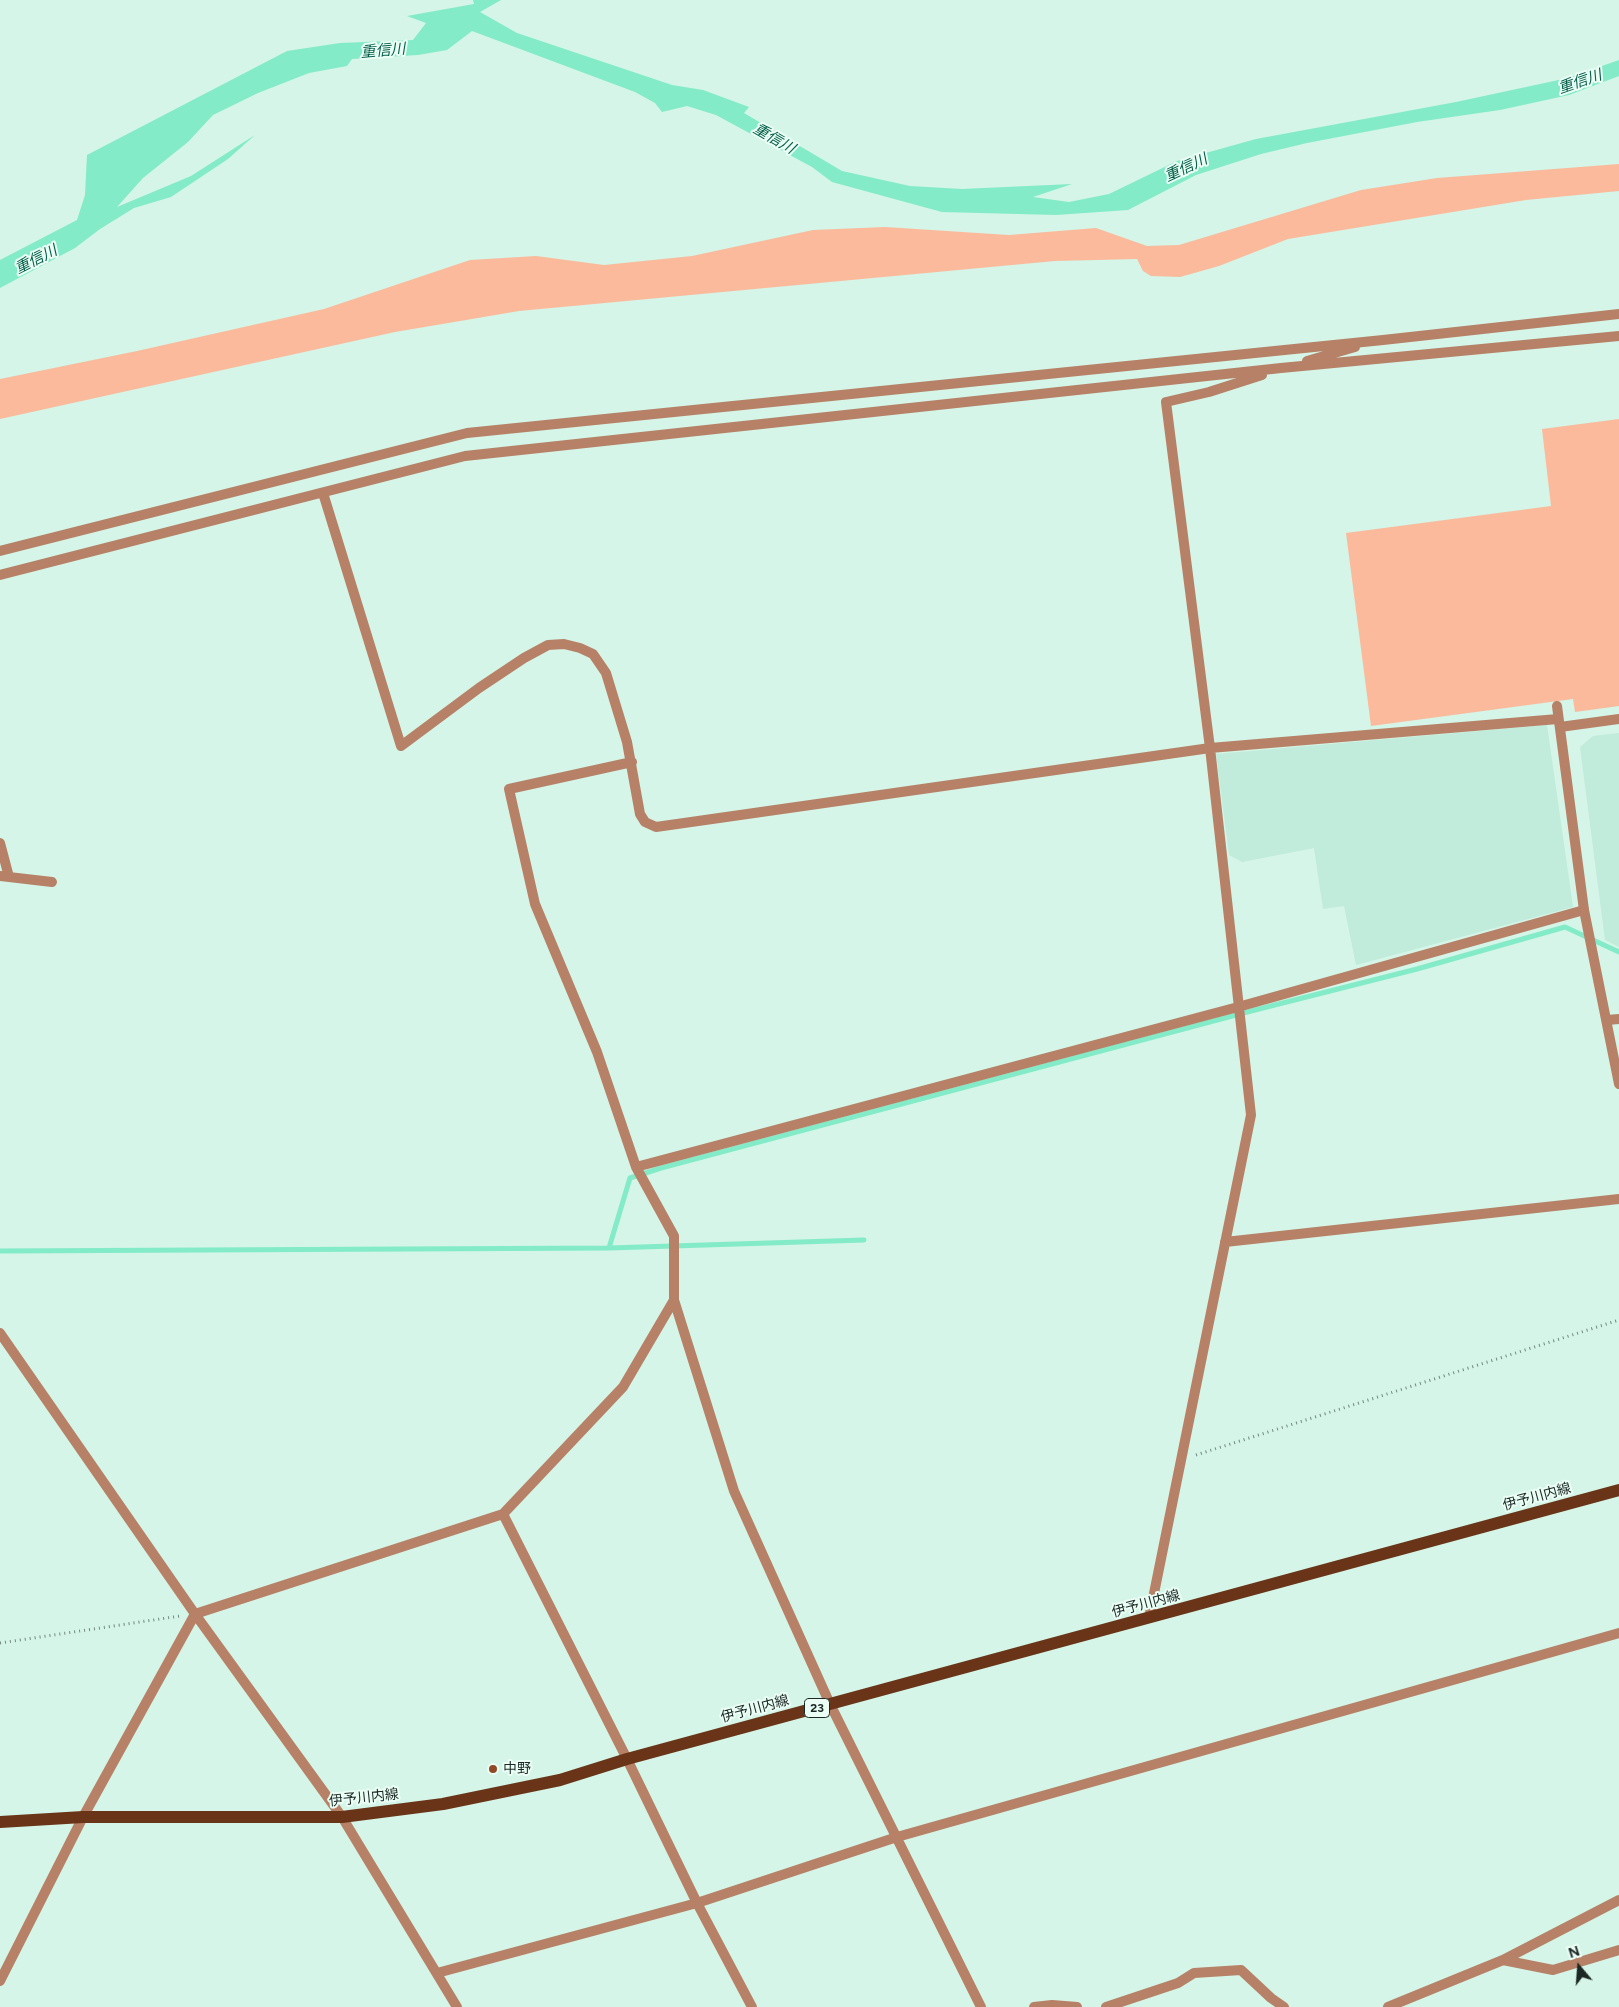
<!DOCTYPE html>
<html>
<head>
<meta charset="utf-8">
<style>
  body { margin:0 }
  #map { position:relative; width:1619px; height:2007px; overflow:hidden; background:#d4f5e7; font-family:Figtree,sans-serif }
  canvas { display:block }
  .north { position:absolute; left:1554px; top:1942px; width:50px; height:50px; -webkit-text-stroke:4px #ebfef6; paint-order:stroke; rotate:342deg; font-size:14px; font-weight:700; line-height:20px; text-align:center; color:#1c2824 }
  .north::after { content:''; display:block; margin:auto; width:18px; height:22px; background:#1c2824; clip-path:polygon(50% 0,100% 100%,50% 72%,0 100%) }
</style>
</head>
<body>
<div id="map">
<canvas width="1619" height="2007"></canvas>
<div class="north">N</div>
</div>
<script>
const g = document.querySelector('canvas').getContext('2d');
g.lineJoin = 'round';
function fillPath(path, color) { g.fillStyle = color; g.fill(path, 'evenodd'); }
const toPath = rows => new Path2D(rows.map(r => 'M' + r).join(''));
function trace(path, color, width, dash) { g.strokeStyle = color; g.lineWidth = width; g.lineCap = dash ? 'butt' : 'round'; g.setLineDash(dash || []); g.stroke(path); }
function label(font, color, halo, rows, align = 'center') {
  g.font = font + ' Figtree,"Noto Sans JP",sans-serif'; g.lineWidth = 4; g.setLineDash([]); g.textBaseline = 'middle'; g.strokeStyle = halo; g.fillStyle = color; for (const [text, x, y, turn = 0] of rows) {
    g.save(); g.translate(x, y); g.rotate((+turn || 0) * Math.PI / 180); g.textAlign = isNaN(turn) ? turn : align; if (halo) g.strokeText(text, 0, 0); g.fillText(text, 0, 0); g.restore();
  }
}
fillPath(toPath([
  [1547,725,1573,907,1356,965,1344,906,1323,909,1314,848,1242,862,1229,855,1216,754],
  [1619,733,1619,947,1605,940,1580,747,1593,736]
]), '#c1ebda');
fillPath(toPath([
  [1619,164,1619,191,1526,200,1288,239,1219,266,1180,277,1151,276,1143,271,1137,259,1055,261,519,311,395,332,0,419,0,379,137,351,324,309,470,260,536,256,604,265,692,256,813,230,885,227,1009,235,1096,228,1147,246,1179,245,1361,190,1437,178],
  [1619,419,1619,706,1575,712,1573,699,1371,726,1346,533,1551,506,1542,429]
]), '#fbba9c');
fillPath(toPath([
  [473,0,501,0,480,12,517,33,672,85,703,90,749,107,744,113,842,171,910,186,962,189,1072,184,1033,197,1069,202,1109,194,1177,161,1256,139,1456,102,1568,78,1619,60,1619,76,1569,95,1500,110,1417,122,1307,143,1261,154,1196,175,1128,210,1056,215,942,212,832,182,812,167,716,115,687,106,662,112,655,103,635,92,472,31,447,50,418,55,352,59,347,66,309,73,258,93,213,115,188,142,143,178,117,207,191,176,255,135,228,159,171,197,134,208,100,229,75,248,0,288,0,260,77,220,85,195,87,155,287,51,340,43,413,40,426,23,407,16,474,4]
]), '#83ebc7');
trace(toPath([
  [609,1248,864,1240],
  [0,1251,609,1248,630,1178,661,1168,1251,1011,1417,969,1565,927,1619,952]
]), '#83ebc7', 5);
trace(toPath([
  [1196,1455,1619,1320],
  [0,1643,180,1616]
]), '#738981', 3, [1, 4]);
trace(toPath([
  [1307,361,1355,347],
  [323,493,401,746,479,688,524,658,548,645,564,644,580,648,593,654,606,673,627,742,640,814,645,822,656,827,1210,748,1558,719],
  [0,551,467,433,1383,340,1619,314],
  [0,575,465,456,1281,368,1619,336],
  [632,762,509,789,535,904,597,1052,636,1167,674,1236,674,1300,734,1491,830,1704,981,2007],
  [0,843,9,877],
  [0,876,52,882],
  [1607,1020,1619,1019],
  [636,1167,1238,1007,1584,910],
  [1225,1242,1619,1199],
  [0,1333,195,1614,342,1817,457,2007],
  [503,1514,627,1759,697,1903,752,2007],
  [1149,1618,1251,1115,1210,748,1166,402,1209,392,1262,375],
  [1503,1960,1619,1900],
  [437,1973,697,1903,897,1837,1619,1633],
  [0,1981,83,1817,195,1614,503,1514,623,1387,674,1300],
  [1034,2007,1052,2005,1077,2007],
  [1106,2007,1178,1983,1194,1973,1241,1970,1271,1998,1284,2007],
  [1388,2007,1503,1960,1553,1970,1619,1950]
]), '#b78167', 10);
trace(toPath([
  [1557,706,1584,910,1619,1084],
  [1560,727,1619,719]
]), '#b78167', 10);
trace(toPath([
  [0,1822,83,1817,342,1817,443,1804,560,1780,627,1759,1619,1490]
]), '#6a3418', 12);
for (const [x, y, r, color] of [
  [493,1769,5,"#914925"]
]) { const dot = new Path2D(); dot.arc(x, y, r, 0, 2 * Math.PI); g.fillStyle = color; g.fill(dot); trace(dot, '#ebfef6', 2); }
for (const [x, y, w] of [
  [817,1708,25]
]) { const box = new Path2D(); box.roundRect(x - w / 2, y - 9.5, w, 19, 4); g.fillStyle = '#ebfef6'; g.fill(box); trace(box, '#1c2824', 1); }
label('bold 12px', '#1c2824', null, [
  ["23",817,1708]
]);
label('14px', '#1c2824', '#ebfef6', [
  ["伊予川内線",1537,1497,-15],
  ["伊予川内線",1146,1604,-15],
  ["伊予川内線",755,1709,-15],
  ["伊予川内線",364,1798,-6]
]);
label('14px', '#1c2824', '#ebfef6', [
  ["中野",503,1769]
], 'left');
label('italic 15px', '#055f48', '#ebfef6', [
  ["重信川",383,51,-5],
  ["重信川",1580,82,-19],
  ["重信川",774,139,30],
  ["重信川",1186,168,-25],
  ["重信川",36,260,-27]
]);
</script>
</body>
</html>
